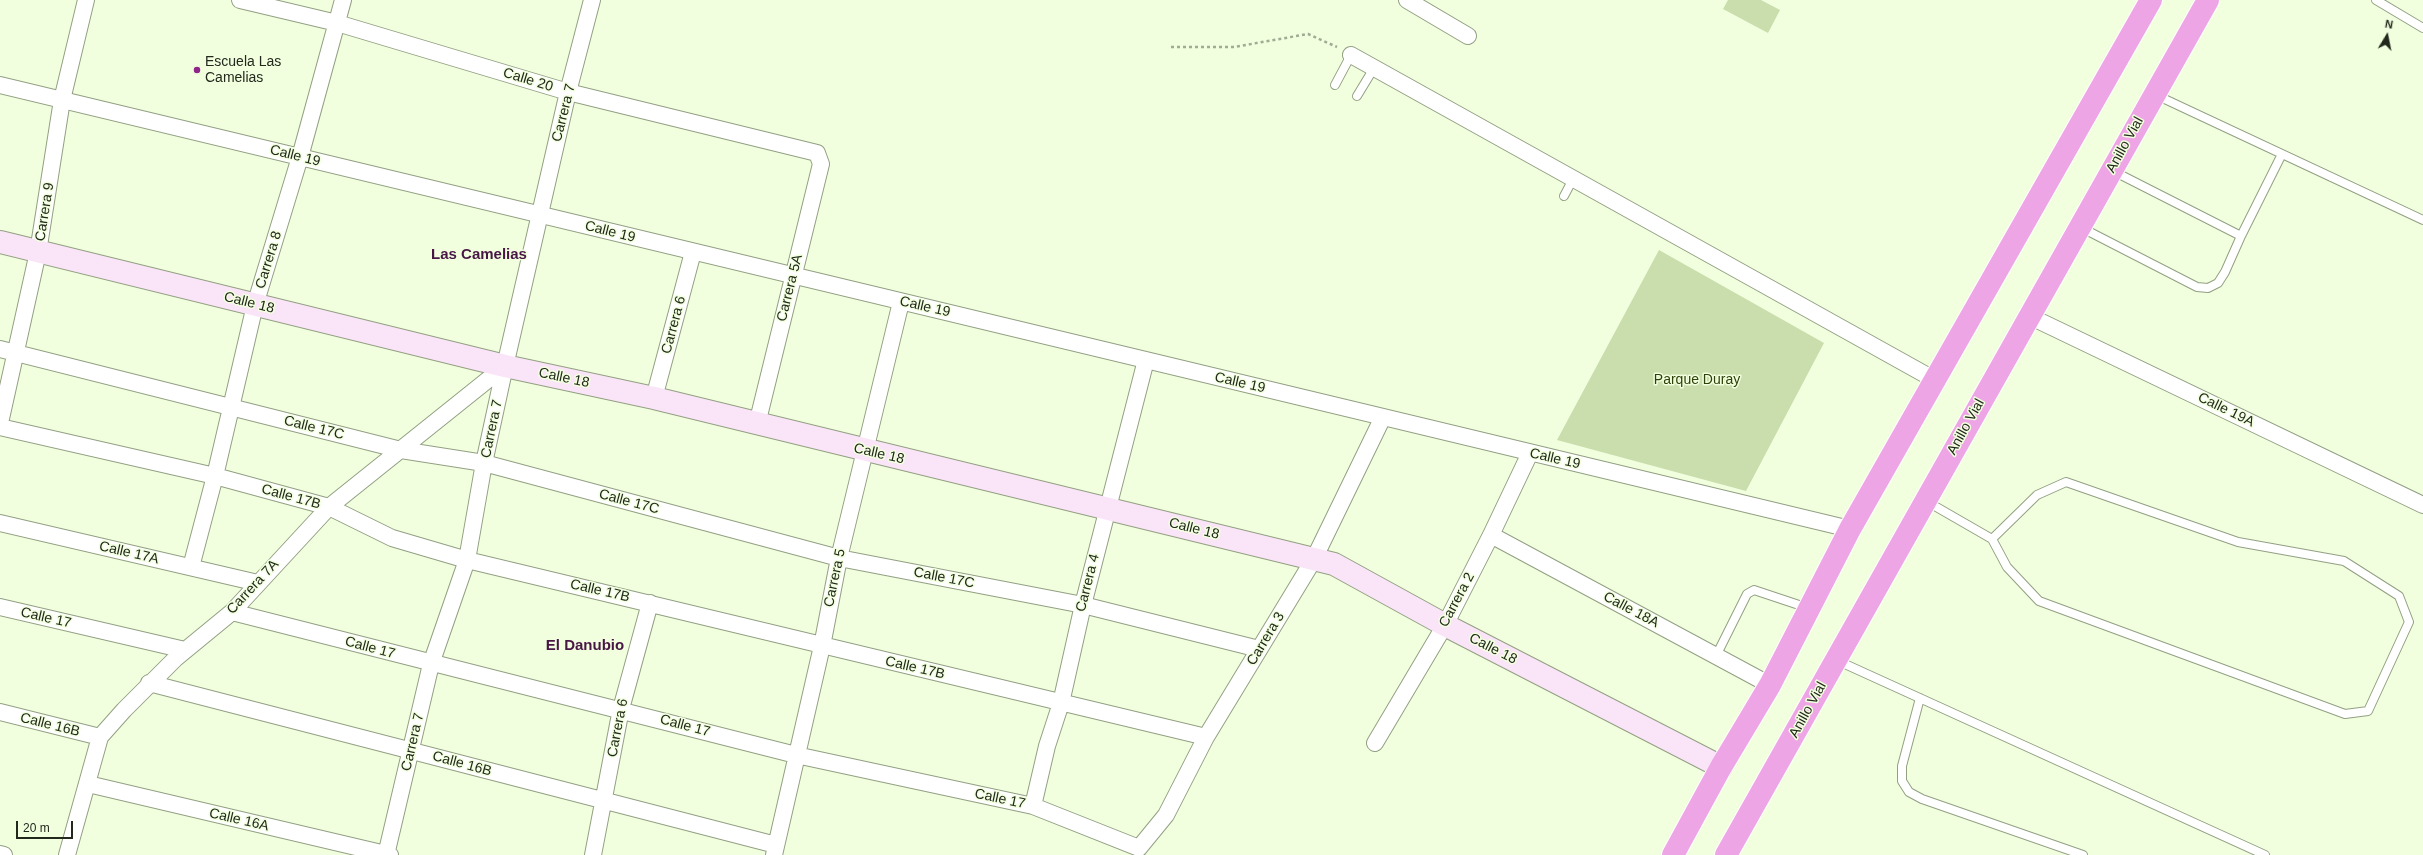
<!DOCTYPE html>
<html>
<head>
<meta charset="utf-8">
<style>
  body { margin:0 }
  #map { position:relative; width:2423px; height:855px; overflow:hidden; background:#f1ffdf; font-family:Arial,sans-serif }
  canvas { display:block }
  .north { position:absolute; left:2367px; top:16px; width:40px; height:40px; -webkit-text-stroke:3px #f1ffdf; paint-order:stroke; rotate:10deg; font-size:11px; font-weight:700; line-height:16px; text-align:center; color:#23281c }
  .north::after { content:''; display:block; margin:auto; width:14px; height:18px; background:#23281c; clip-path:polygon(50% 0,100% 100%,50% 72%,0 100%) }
  .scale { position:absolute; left:16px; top:821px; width:57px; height:18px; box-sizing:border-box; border:2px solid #23281c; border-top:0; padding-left:5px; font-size:12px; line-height:14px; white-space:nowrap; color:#23281c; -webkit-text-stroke:3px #f1ffdf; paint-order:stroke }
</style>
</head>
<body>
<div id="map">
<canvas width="2423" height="855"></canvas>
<div class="north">N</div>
<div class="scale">20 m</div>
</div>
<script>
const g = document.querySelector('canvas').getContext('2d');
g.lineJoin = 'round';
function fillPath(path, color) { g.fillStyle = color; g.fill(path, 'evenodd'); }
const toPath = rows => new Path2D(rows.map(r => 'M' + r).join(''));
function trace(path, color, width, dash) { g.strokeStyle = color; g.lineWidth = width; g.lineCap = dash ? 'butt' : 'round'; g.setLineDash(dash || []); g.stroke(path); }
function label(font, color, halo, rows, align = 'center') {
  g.font = font + ' Arial,sans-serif'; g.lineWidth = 3; g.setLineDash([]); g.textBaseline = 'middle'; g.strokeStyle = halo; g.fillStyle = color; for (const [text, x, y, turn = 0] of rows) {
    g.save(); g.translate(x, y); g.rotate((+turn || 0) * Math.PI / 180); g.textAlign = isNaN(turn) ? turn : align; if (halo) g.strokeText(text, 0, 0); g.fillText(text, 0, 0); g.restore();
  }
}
fillPath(toPath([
  [1728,0,1761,0,1780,10,1768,33,1723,9],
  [1659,250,1824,343,1746,491,1557,440]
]), '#c9deac');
const lane = toPath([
  [2376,0,2423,28],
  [1335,85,1351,55],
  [2156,95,2423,220],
  [1357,96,1374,68],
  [2113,171,2241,236,2282,154],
  [1564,196,1573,179],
  [2082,228,2197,287,2208,288,2218,283,2225,272,2241,236],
  [1926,501,1992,539,2007,567,2039,601,2345,714,2368,711,2409,622,2399,596,2344,561,2238,542,2066,482,2037,495,1992,539],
  [1716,656,1747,594,1754,590,1808,608],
  [1836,660,2265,855],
  [1920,698,1902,766,1902,781,1909,792,1922,799,2083,855]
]);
const street = toPath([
  [240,0,337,23,568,92,817,153,821,164,757,424],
  [1407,0,1468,36],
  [1351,55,1935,380],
  [0,85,1850,529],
  [2029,316,2423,505],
  [0,349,401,450,484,463,839,558,1083,605,1259,649],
  [654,398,693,252],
  [0,423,38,252,62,100,86,0],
  [0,427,215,476,329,507,392,538,467,560,1206,737],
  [0,523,258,583],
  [1491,535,1770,685],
  [191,567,215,476,255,305,300,157,343,0],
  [0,607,185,650],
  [232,612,796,755,1033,806,1139,848,1166,815,1206,737,1314,559,1383,417],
  [149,683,776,845],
  [0,712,100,737],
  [1375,743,1445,625,1491,535,1530,453],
  [88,784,390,855],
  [1033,806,1047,746,1061,703,1083,605,1146,360],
  [0,854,4,855],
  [67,855,100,737,124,710,176,658,232,612,329,507,505,366],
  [386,855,431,664,467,560,484,463,505,366,568,92,592,0],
  [593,855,621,709,650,603],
  [774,855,822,646,839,558,901,302]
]);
const secondary = toPath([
  [0,242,505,366,654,398,1334,564,1445,625,1721,767]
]);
const highway = toPath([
  [1673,855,1721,767,1770,685,1850,529,2151,0],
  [1726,855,2208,0]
]);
trace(lane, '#93a083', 10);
trace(street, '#93a083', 18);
trace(secondary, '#93a083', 24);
trace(highway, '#fff', 24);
trace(toPath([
  [1171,47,1234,47,1308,34,1337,47]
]), '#a1ac93', 2.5, [3, 3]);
trace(lane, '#fff', 8);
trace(street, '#fff', 16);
trace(secondary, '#fae4f7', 22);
trace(highway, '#eea5e5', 22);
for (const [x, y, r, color] of [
  [197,70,4,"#8f2589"]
]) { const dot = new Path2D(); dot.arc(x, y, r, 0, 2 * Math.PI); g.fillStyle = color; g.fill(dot); trace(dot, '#f1ffdf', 1.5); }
label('14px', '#23281c', '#f1ffdf', [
  ["Escuela Las",205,62],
  ["Camelias",205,78]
], 'left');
label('14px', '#23281c', '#f1ffdf', [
  ["Calle 20",528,80,17],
  ["Carrera 7",564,113,-76],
  ["Anillo Vial",2125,145,-61],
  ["Calle 19",295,156,14],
  ["Carrera 9",45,212,-81],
  ["Calle 19",610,232,14],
  ["Carrera 8",269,260,-73],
  ["Carrera 5A",790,288,-76],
  ["Calle 18",249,303,14],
  ["Calle 19",925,307,13],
  ["Carrera 6",674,325,-75],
  ["Calle 18",564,378,12],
  ["Calle 19",1240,383,13],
  ["Calle 19A",2226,410,26],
  ["Anillo Vial",1966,427,-61],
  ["Calle 17C",314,428,14],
  ["Carrera 7",492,429,-78],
  ["Calle 18",879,454,13],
  ["Calle 19",1555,459,13],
  ["Calle 17B",291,497,15],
  ["Calle 17C",629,502,15],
  ["Calle 18",1194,529,14],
  ["Calle 17A",129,553,13],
  ["Carrera 5",835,578,-78],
  ["Calle 17C",944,578,11],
  ["Carrera 4",1088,583,-76],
  ["Carrera 7A",253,587,-47],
  ["Calle 17B",600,591,13],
  ["Carrera 2",1457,600,-62],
  ["Calle 18A",1631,610,28],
  ["Calle 17",46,618,13],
  ["Carrera 3",1266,639,-59],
  ["Calle 17",370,648,15],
  ["Calle 18",1493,649,27],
  ["Calle 17B",915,668,13],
  ["Anillo Vial",1808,710,-61],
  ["Calle 16B",50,725,14],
  ["Calle 17",685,726,15],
  ["Carrera 6",618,728,-79],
  ["Carrera 7",413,742,-77],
  ["Calle 16B",462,764,15],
  ["Calle 17",1000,799,12],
  ["Calle 16A",239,820,13]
]);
label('14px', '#2f4108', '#f1ffdf', [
  ["Parque Duray",1697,380]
]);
label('bold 15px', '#481645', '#f1ffdf', [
  ["Las Camelias",479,255],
  ["El Danubio",585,646]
]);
</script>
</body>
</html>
